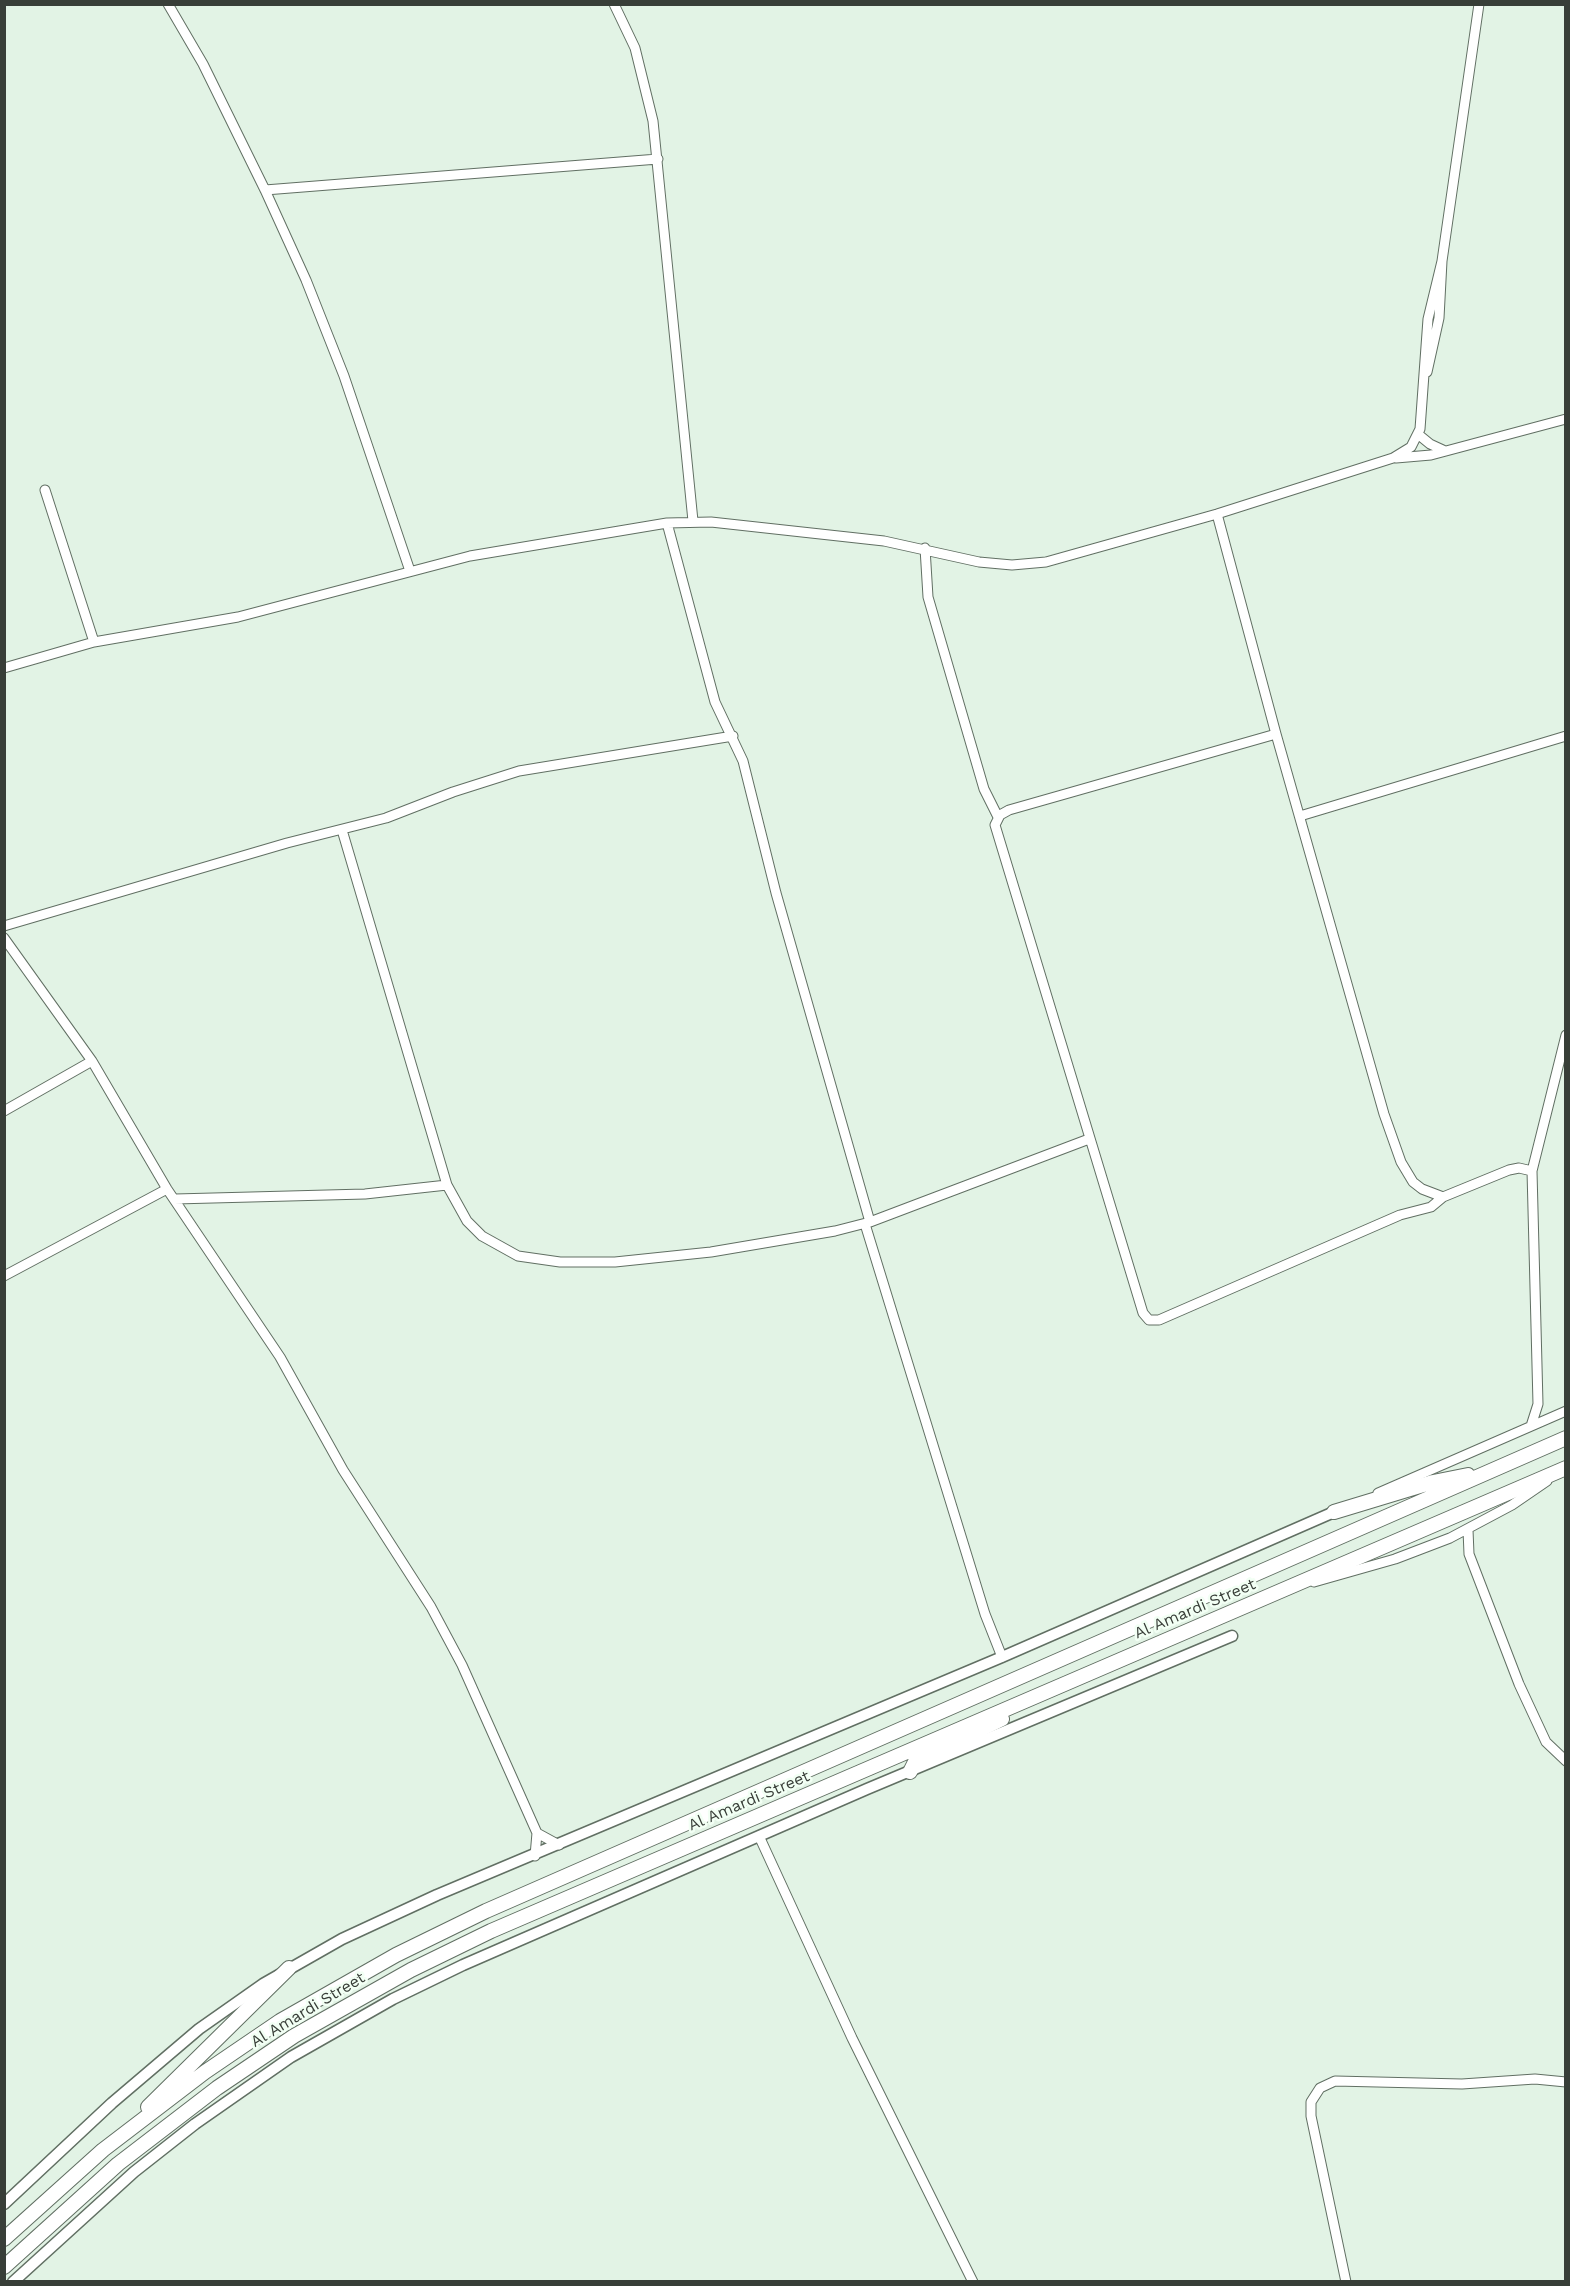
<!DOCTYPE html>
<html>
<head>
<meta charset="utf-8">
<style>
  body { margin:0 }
  #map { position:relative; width:1570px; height:2286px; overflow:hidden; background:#e2f3e5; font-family:"Work Sans",sans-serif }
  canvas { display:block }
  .frame { position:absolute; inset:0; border:6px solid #383e38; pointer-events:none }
</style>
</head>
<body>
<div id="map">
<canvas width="1570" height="2286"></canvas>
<div class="frame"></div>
</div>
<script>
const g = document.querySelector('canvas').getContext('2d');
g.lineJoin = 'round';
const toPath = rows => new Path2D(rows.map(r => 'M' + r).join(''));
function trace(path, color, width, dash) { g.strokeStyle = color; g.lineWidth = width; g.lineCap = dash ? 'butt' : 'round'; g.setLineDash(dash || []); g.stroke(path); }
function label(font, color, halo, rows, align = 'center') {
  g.font = font + ' "Work Sans",sans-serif'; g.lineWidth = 5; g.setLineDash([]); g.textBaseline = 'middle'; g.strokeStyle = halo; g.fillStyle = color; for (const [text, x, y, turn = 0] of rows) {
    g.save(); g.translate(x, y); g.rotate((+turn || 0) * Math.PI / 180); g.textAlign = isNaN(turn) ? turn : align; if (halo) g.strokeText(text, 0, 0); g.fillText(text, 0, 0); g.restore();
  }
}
const minor = toPath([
  [168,4,203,64,265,190,306,280,344,376,410,571],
  [614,4,635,48,653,121,693,521],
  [265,190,658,159],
  [1427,372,1439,318,1442,261,1479,4],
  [1419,435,1430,444,1443,450],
  [1396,458,1431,455,1566,419],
  [45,490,94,642],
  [1217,514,1276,734,1384,1114,1401,1162,1413,1182,1422,1189,1443,1197,1509,1170,1519,1168,1532,1171],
  [667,523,715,702,743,761,776,893,870,1222],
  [925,548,928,597,984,789,998,817],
  [4,668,94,642,238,617,470,556,667,523,711,522,884,541,979,562,1012,565,1046,562,1217,514,1393,458,1411,447,1420,429,1428,319,1442,261],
  [1276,734,1009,810,1000,815,995,825,1143,1313,1149,1320,1159,1320,1400,1215,1431,1207,1443,1197],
  [1300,816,1566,736],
  [342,830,447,1185,467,1221,482,1236,518,1256,560,1262,615,1262,711,1252,835,1231,870,1222,1089,1139],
  [4,926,287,843,386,818,453,792,519,771,733,736],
  [4,938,92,1061,167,1189,280,1357,343,1470,431,1607,462,1665,537,1833,535,1856],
  [4,1111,92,1061],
  [175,1199,365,1194,447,1185],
  [865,1224,985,1614,1002,1657],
  [4,1276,167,1189],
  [1531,1426,1538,1404,1532,1171,1566,1035],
  [1378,1493,1566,1411],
  [1468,1530,1469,1554,1519,1684,1546,1742,1566,1761],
  [1314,1582,1395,1559,1450,1538,1512,1505,1547,1481],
  [537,1833,559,1845],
  [759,1836,852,2038,973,2282],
  [1346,2282,1311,2116,1311,2102,1320,2088,1335,2081,1462,2084,1535,2079,1566,2082]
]);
const tertiary = toPath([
  [4,2204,112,2103,199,2029,263,1984,342,1939,437,1895,1002,1657,1334,1512],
  [13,2282,134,2172,195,2124,291,2057,393,1999,463,1965,867,1789,1232,1636]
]);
const primary = toPath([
  [1334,1512,1433,1482,1468,1475],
  [910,1772,915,1762,1002,1719],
  [148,2107,289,1968],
  [4,2239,103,2150,205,2072,280,2021,396,1955,486,1911,1566,1438],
  [4,2267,118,2164,217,2088,294,2036,411,1970,491,1931,1566,1468]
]);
trace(minor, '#616f63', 11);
trace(tertiary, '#616f63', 13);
trace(primary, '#616f63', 16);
trace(minor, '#fff', 9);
trace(tertiary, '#fff', 10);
trace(primary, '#fff', 14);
label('16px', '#383e38', '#f2fff4', [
  ["Al Amardi Street",1195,1609,-23],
  ["Al Amardi Street",749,1801,-23],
  ["Al Amardi Street",308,2010,-31]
]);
</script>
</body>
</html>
